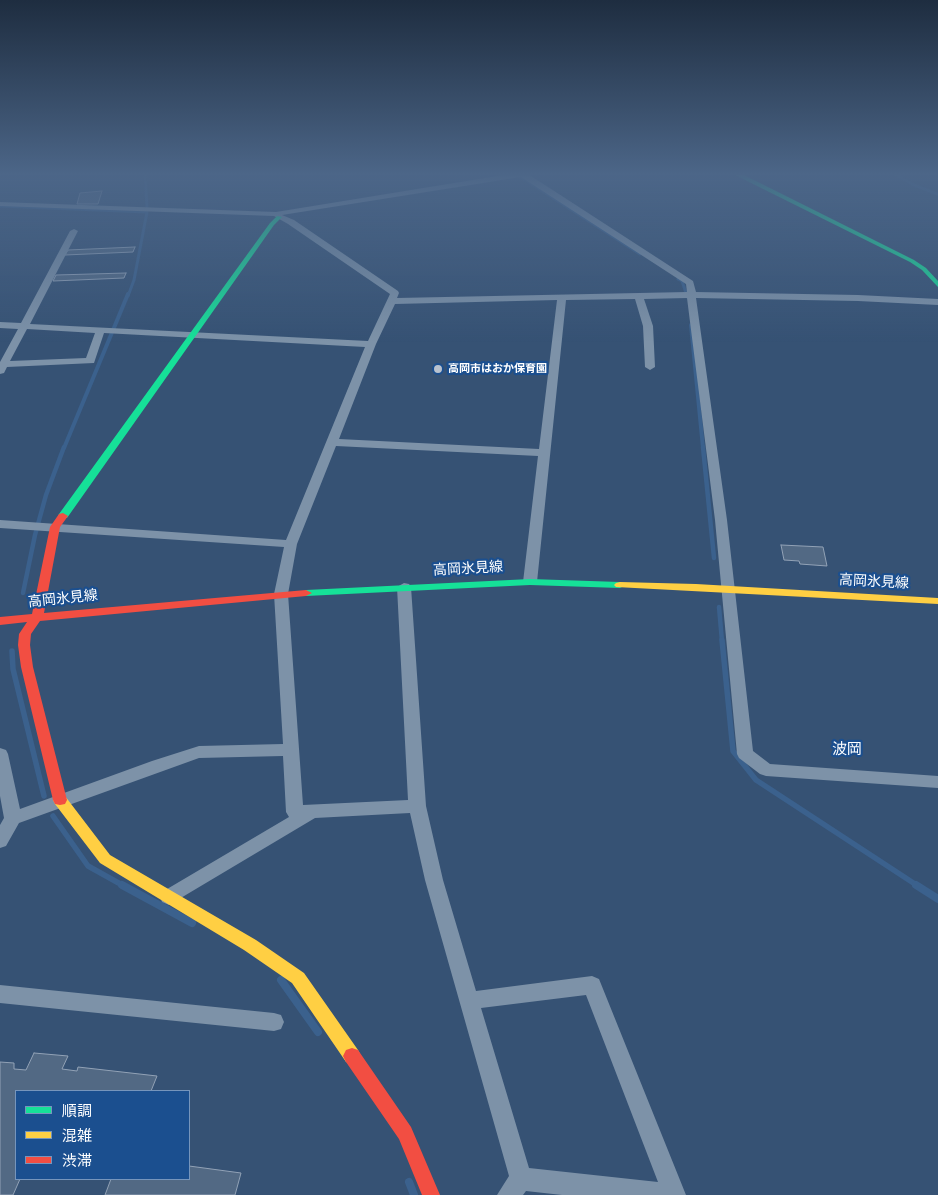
<!DOCTYPE html>
<html>
<head>
<meta charset="utf-8">
<style>
  body { margin:0 }
  #map { position:relative; width:938px; height:1195px; overflow:hidden; background:#365274; font-family:Manrope,"Noto Sans JP",sans-serif }
  canvas { display:block }
  .legend { position:absolute; left:15px; top:1090px; width:175px; height:90px; box-sizing:border-box; background:#1b4f8f; border:1px solid #7695bc; margin:0; padding:6px 9px; list-style:none; font-size:15px; color:#fff }
  .legend li { display:flex; align-items:center; gap:10px; height:25px }
  .legend b { width:25px; border:1px solid #7695bc }
</style>
</head>
<body>
<div id="map">
<canvas width="938" height="1195"></canvas>
<ul class="legend">
<li><b style="height:6px;background:#16e098"></b>順調</li>
<li><b style="height:6px;background:#ffcf43"></b>混雑</li>
<li><b style="height:6px;background:#f24e42"></b>渋滞</li>
</ul>
</div>
<script>
const g = document.querySelector('canvas').getContext('2d');
g.lineJoin = 'round';
const toPath = rows => new Path2D(rows.map(r => 'M' + r).join(''));
function trace(path, color, width, dash) { g.strokeStyle = color; g.lineWidth = width; g.lineCap = dash ? 'butt' : 'round'; g.setLineDash(dash || []); g.stroke(path); }
function fillPath(path, color) { g.fillStyle = color; g.fill(path, 'evenodd'); }
function label(font, color, halo, rows, align = 'center') {
  g.font = font + ' Manrope,"Noto Sans JP",sans-serif'; g.lineWidth = 4.5; g.setLineDash([]); g.textBaseline = 'middle'; g.strokeStyle = halo; g.fillStyle = color; for (const [text, x, y, turn = 0] of rows) {
    g.save(); g.translate(x, y); g.rotate((+turn || 0) * Math.PI / 180); g.textAlign = isNaN(turn) ? turn : align; if (halo) g.strokeText(text, 0, 0); g.fillText(text, 0, 0); g.restore();
  }
}
trace(toPath([
  [145,174,147,207],
  [516,174,640,254],
  [895,174,914,185,938,194],
  [0,206,147,212,134,280,128,296],
  [678,279,682,281,687,296]
]), '#3b618d', 3);
trace(toPath([
  [687,294,688,297],
  [691,325,703,448],
  [64,448,128,294]
]), '#3b618d', 4);
trace(toPath([
  [703,447,714,558],
  [23,593,35,535,46,495,64,447],
  [719,607,722,641]
]), '#3b618d', 4.5);
trace(toPath([
  [722,640,733,751,756,780,918,886],
  [12,651,13,669,44,796],
  [53,816,88,866,124,886]
]), '#3b618d', 5.5);
trace(toPath([
  [122,885,192,923],
  [916,885,938,899],
  [281,980,318,1032],
  [409,1182,414,1195]
]), '#3b618d', 8);
const building = toPath([
  [102,191,98,204,77,204,80,193,102,191],
  [135,247,133,252,65,255,68,250,135,247],
  [126,273,124,278,53,281,56,275,126,273],
  [781,545,823,547,827,566,800,564,799,561,784,560,781,545],
  [34,1053,68,1056,62,1069,77,1071,78,1067,157,1076,151,1091,16,1091,16,1179,20,1179,13,1195,0,1195,0,1062,14,1063,14,1069,26,1070,34,1053],
  [189,1166,241,1173,235,1195,105,1195,111,1179,189,1179,189,1166]
]);
fillPath(building, '#526984');
trace(building, '#92a2b6', 1);
fillPath(toPath([
  [509,174,528,174,693,281,696,292,858,295,938,299,938,305,858,301,696,298,727,520,753,751,770,764,938,776,938,788,766,776,760,774,739,758,737,754,715,520,687,298,644,299,653,326,655,367,650,370,645,367,643,326,635,299,566,300,537,582,535,585,525,585,523,582,538,456,336,446,297,544,288,594,303,805,408,800,397,587,404,583,409,584,411,587,426,806,443,880,476,991,592,976,599,979,686,1195,562,1195,526,1191,523,1195,497,1195,509,1176,425,880,410,813,315,818,169,905,162,902,160,897,162,892,289,817,286,812,283,756,199,758,19,823,6,846,0,848,0,825,4,818,0,796,0,748,6,750,8,754,20,809,152,761,199,746,283,744,274,594,284,547,0,528,0,520,286,540,365,347,104,333,94,363,7,367,4,373,0,374,0,362,18,329,0,328,0,322,21,323,70,231,74,229,78,231,30,324,368,341,390,294,288,224,274,216,0,206,0,202,276,212,509,174],
  [521,177,686,284,687,292,397,298,399,293,398,291,294,220,282,215,521,177],
  [557,300,539,449,339,439,376,344,395,304,557,300],
  [27,329,95,333,86,358,10,361,27,329],
  [586,995,658,1182,529,1168,481,1008,586,995],
  [0,985,274,1013,281,1015,284,1022,281,1029,274,1031,0,1003,0,985]
]), '#7d92a8');
fillPath(toPath([
  [733,174,742,174,914,260,926,268,938,281,938,287,922,270,910,262,733,174],
  [277,216,282,217,274,225,67,518,59,518,58,516,59,514,270,223,277,216],
  [530,579,620,582,626,585,620,588,530,585,306,596,300,593,306,590,530,579]
]), '#16e098');
fillPath(toPath([
  [620,582,696,584,938,598,938,604,616,587,614,585,616,583,620,582],
  [60,795,65,796,110,855,256,940,304,973,358,1050,361,1056,358,1062,352,1064,346,1062,292,983,244,950,100,863,55,804,53,800,55,796,60,795]
]), '#ffcf43');
fillPath(toPath([
  [63,513,68,516,60,527,44,613,306,590,312,593,306,596,40,621,31,634,30,645,33,667,67,800,65,804,60,805,55,804,53,800,21,667,18,645,19,634,27,622,0,625,0,617,32,614,50,527,59,514,63,513],
  [352,1048,358,1050,411,1127,440,1195,422,1195,399,1139,346,1062,343,1056,346,1050,352,1048]
]), '#f24e42');
const sky = g.createLinearGradient(0, 0, 0, 342);
sky.addColorStop(0, '#1e2d40');
sky.addColorStop(0.51, '#4c6688');
sky.addColorStop(1, '#4c668800');
g.fillStyle = sky;
g.fillRect(0, 0, 938, 342);
for (const [x, y, r, color] of [
  [438,369,5,"#b9c2ce"]
]) { const dot = new Path2D(); dot.arc(x, y, r, 0, 2 * Math.PI); g.fillStyle = color; g.fill(dot); trace(dot, '#1b4f8f', 2); }
label('bold 11px', '#fff', '#1b4f8f', [
  ["高岡市はおか保育園",448,369]
], 'left');
label('14px', '#fff', '#1b4f8f', [
  ["高岡氷見線",468,569,-3],
  ["高岡氷見線",874,582,3],
  ["高岡氷見線",63,599,-6]
]);
label('15px', '#fff', '#1b4f8f', [
  ["波岡",847,750]
]);
</script>
</body>
</html>
